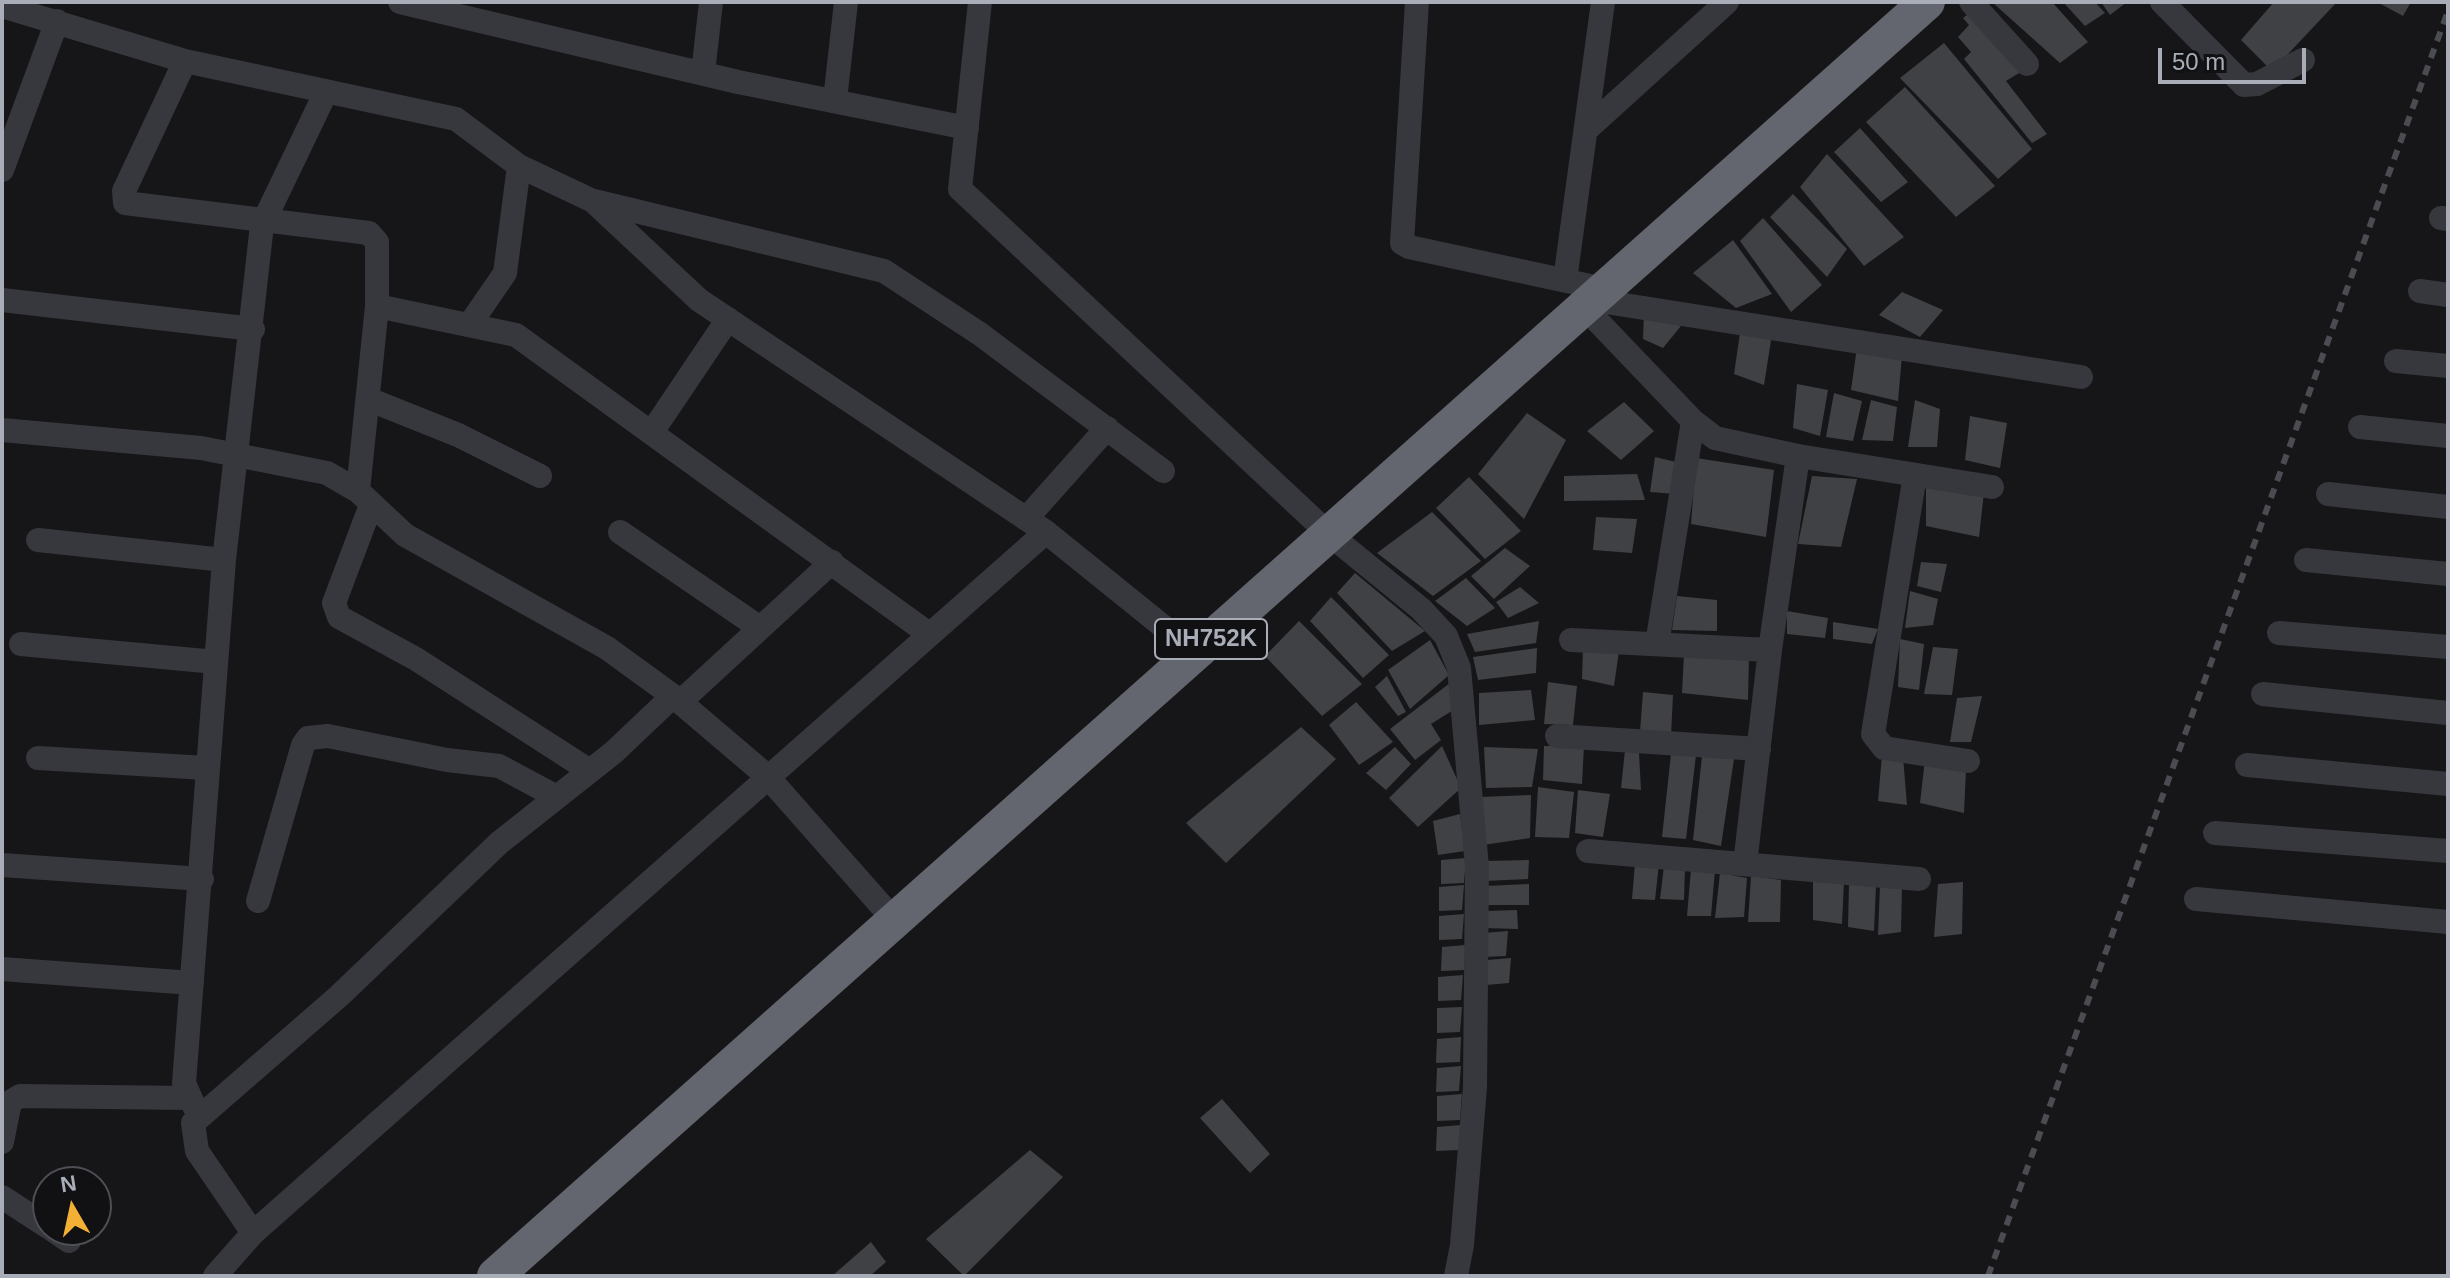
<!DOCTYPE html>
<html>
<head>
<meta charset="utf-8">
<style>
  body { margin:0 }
  #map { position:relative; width:2450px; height:1278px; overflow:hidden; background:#161618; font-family:Helvetica,sans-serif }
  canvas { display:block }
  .frame { position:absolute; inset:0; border:4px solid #a8adb8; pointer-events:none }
  .north { position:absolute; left:32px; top:1166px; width:80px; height:80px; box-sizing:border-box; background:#111113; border:2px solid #4d4f55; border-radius:50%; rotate:351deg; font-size:22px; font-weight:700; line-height:32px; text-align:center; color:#a8adb8 }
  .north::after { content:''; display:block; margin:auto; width:28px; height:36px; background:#f2b134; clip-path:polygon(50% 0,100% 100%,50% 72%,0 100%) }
  .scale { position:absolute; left:2158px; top:48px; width:148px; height:36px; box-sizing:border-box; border:4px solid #a8adb8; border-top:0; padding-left:10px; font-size:24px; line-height:28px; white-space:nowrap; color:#a8adb8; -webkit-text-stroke:6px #111113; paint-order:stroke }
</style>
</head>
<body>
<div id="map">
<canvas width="2450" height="1278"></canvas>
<div class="frame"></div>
<div class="north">N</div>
<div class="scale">50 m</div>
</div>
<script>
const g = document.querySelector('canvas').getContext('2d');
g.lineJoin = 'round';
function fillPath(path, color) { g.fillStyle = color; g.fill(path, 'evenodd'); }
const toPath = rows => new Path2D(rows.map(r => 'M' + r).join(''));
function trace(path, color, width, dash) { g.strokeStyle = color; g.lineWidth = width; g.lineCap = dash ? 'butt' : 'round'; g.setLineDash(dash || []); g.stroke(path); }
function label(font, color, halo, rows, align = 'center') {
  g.font = font + ' Helvetica,sans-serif'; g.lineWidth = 6; g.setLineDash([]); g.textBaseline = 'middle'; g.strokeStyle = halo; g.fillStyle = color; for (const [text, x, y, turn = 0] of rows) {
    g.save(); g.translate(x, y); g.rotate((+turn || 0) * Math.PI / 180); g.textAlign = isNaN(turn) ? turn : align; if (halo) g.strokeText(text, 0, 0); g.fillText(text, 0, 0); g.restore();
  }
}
fillPath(toPath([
  [1992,2,2052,2,2088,42,2060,63],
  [2063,2,2095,2,2105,13,2085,26],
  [2101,2,2127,2,2110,15],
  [2274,2,2337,2,2272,71,2241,40],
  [2377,2,2411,2,2403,16],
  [1972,11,2024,70,2006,81,2047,134,2032,143,1964,59,1971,52,1958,37,1969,25,1963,18],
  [1944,43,2032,149,1998,179,1900,78],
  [1905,87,1995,186,1956,217,1866,122],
  [1860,128,1908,182,1881,202,1834,152],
  [1827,154,1904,237,1864,266,1800,187],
  [1793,194,1847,249,1827,277,1770,217],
  [1763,218,1822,285,1791,312,1740,241],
  [1733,240,1772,294,1736,308,1693,273],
  [1902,292,1943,310,1920,337,1879,315],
  [1644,313,1681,326,1663,348,1643,339],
  [1740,333,1772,334,1764,385,1734,374],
  [1857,347,1902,356,1898,401,1851,390],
  [1797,384,1828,390,1820,436,1793,428],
  [1834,393,1862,401,1853,441,1826,437],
  [1871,400,1897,407,1893,441,1862,440],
  [1915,400,1940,409,1937,447,1908,447],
  [1624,402,1654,431,1621,460,1587,431],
  [1527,413,1566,440,1524,519,1478,474],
  [1970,416,2007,423,2000,468,1965,460],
  [1655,457,1676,462,1675,494,1650,492],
  [1696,458,1774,470,1766,537,1691,524],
  [1637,474,1645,500,1564,501,1564,476],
  [1812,476,1857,479,1841,547,1798,544],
  [1469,477,1521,531,1485,559,1436,508],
  [1926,482,1984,492,1979,537,1926,526],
  [1432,512,1481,561,1433,596,1377,553],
  [1596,517,1637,519,1632,553,1593,550],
  [1505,548,1530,566,1494,599,1471,576],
  [1921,562,1947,564,1941,592,1917,586],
  [1355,573,1425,631,1392,651,1337,593],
  [1466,578,1495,608,1467,626,1435,601],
  [1520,587,1539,603,1508,618,1496,602],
  [1910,591,1938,599,1933,625,1905,628],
  [1677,596,1717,600,1717,631,1672,630],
  [1331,597,1389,655,1363,678,1310,621],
  [1787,611,1828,618,1825,638,1787,634],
  [1299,621,1362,684,1322,716,1265,656],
  [1539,621,1536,643,1475,652,1467,634],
  [1833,622,1878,629,1872,644,1833,639],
  [1900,639,1924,644,1919,690,1898,687],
  [1430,640,1449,675,1410,709,1388,670],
  [1583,647,1619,651,1614,686,1582,679],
  [1933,647,1958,649,1952,695,1924,694],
  [1537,648,1536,673,1478,680,1473,657],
  [1684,654,1749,656,1748,700,1682,693],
  [1387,676,1406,712,1398,716,1375,687],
  [1548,682,1577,686,1573,725,1544,724],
  [1450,683,1455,709,1431,724,1441,740,1415,760,1390,729],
  [1531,690,1535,720,1479,725,1479,693],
  [1643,692,1673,695,1671,736,1640,732],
  [1982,696,1971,742,1950,742,1957,698],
  [1356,702,1393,742,1359,765,1329,725],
  [1301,727,1336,759,1226,863,1186,823],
  [1442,746,1461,788,1418,827,1389,798],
  [1544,746,1584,746,1582,784,1543,780],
  [1395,747,1411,764,1386,790,1366,773],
  [1484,747,1538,749,1532,787,1486,788],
  [1625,750,1639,753,1641,790,1621,788],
  [1671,754,1696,755,1686,839,1662,837],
  [1882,755,1903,757,1907,805,1878,801],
  [1702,756,1734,759,1721,846,1693,840],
  [1925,759,1966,770,1964,813,1920,803],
  [1538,787,1574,792,1569,838,1535,837],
  [1578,790,1610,794,1603,837,1575,833],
  [1531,795,1530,838,1483,845,1480,797],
  [1460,814,1465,851,1438,855,1433,821],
  [1466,858,1464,883,1441,884,1441,860],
  [1529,860,1528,879,1485,881,1485,861],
  [1635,863,1659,863,1655,900,1632,899],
  [1664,866,1685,868,1684,900,1660,899],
  [1691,869,1715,870,1711,916,1687,916],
  [1720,873,1747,878,1744,917,1715,918],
  [1751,876,1781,880,1780,922,1748,922],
  [1813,879,1844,881,1842,924,1813,920],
  [1963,882,1962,934,1934,937,1938,884],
  [1529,884,1529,905,1483,905,1485,886],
  [1849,884,1876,886,1874,931,1848,927],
  [1902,884,1901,932,1878,935,1880,885],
  [1464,885,1462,910,1439,911,1439,887],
  [1517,910,1518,929,1483,928,1486,911],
  [1464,914,1462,939,1439,940,1439,916],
  [1508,931,1506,956,1483,957,1483,933],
  [1466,945,1464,970,1441,971,1442,947],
  [1511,958,1509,983,1486,985,1487,960],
  [1463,975,1461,1000,1438,1001,1438,977],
  [1462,1007,1460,1032,1437,1033,1437,1008],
  [1461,1037,1460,1062,1436,1063,1437,1039],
  [1461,1066,1459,1091,1436,1092,1437,1068],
  [1462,1094,1460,1120,1437,1121,1437,1096],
  [1222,1099,1270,1154,1250,1173,1200,1118],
  [1461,1125,1459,1150,1436,1151,1437,1127],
  [1030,1150,1063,1177,964,1276,926,1239],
  [871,1242,886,1262,870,1276,832,1276]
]), '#404145');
trace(toPath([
  [400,2,738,82,967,128],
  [980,2,960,189,1329,534,1421,609,1446,636,1459,668,1477,867,1475,1087,1462,1245,1456,1276],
  [1417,2,1402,243,1409,247,1604,289],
  [1971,2,2027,64],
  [2162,2,2244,85,2257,84,2303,60],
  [2,6,185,61,456,119,519,166,593,201,699,300,1046,532,1196,653],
  [185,61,124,191,125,203,369,233,377,242,377,306,358,491],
  [703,73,711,2],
  [835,100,846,2],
  [1586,130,1727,2],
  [2,170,57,21],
  [594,201,884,271,980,334,1163,471],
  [2441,218,2448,219],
  [1565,280,1603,2],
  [2420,291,2448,295],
  [2,300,253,329],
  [1593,300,2081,377],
  [377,306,516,335,929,634],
  [1584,307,1693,421,1715,438,1798,456,1992,487],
  [470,324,505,273,519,166],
  [2396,361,2448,366],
  [368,399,458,435,540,476],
  [2360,427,2448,436],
  [2,430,201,448,327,473,358,491,405,535,607,648,673,696,767,776,895,921],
  [652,432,728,319],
  [1915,475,1873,734,1884,748,1968,761],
  [2328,494,2448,507],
  [371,505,334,603,339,617,416,659,590,771],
  [1026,519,1107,428],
  [620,532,760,628],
  [38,540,224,560],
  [2306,560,2448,574],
  [2279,633,2448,647],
  [1571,640,1770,650],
  [21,644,216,662],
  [1657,644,1693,421],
  [2263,694,2448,713],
  [680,702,832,562],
  [1557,736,1759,749],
  [38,758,206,768],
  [2247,765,2448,784],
  [2215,833,2448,851],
  [1588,851,1919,879],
  [1745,864,1770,650,1798,456],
  [2,865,202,879],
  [2196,899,2448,922],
  [258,901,303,745,308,738,328,736,447,760,499,766,557,797],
  [2,969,192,983],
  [199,1117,184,1083,224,560,262,225,325,94],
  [2,1142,10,1102,20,1096,188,1098],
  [2,1197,48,1227],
  [53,1230,69,1241],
  [253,1233,1046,532],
  [215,1276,253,1233,197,1151,193,1123,339,996,499,843,614,752,673,696]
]), '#37383d', 24);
trace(toPath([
  [495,1276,1927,2]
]), '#63666e', 36);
trace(toPath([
  [1988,1276,2448,11]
]), '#4a4c52', 6, [10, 8]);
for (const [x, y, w] of [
  [1211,639,112]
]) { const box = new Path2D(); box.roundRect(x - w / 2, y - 20, w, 40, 6); g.fillStyle = '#111113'; g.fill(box); trace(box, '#a8adb8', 2); }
label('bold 24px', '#a8adb8', null, [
  ["NH752K",1211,639]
]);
</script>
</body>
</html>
